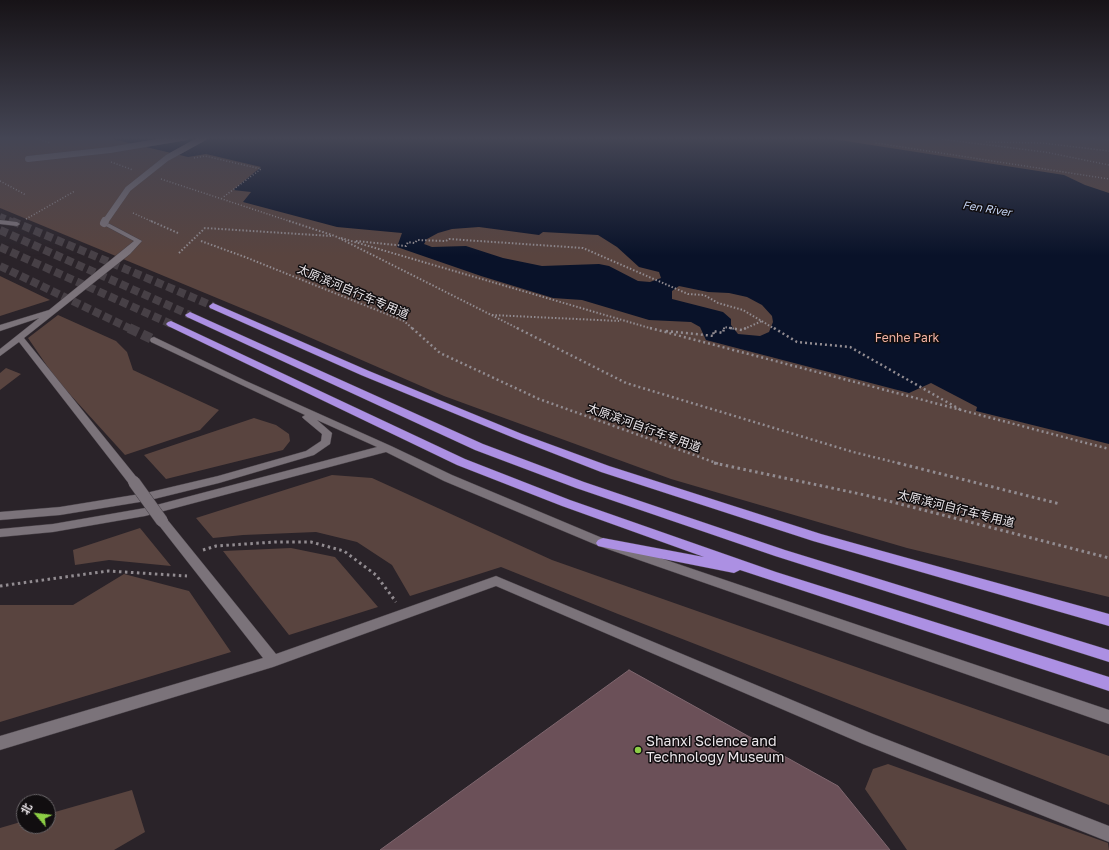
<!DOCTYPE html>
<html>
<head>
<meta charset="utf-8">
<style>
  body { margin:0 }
  #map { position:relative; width:1109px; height:850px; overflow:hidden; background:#2a2329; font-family:"Golos Text","Noto Sans SC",sans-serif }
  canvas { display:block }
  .north { position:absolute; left:16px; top:794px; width:40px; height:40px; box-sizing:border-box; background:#110e10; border:1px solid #686467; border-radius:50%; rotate:298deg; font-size:11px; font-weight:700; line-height:16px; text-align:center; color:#ebe6ea }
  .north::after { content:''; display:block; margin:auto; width:14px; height:18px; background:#8cce45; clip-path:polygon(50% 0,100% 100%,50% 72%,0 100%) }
</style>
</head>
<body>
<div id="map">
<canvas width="1109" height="850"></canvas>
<div class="north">北</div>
</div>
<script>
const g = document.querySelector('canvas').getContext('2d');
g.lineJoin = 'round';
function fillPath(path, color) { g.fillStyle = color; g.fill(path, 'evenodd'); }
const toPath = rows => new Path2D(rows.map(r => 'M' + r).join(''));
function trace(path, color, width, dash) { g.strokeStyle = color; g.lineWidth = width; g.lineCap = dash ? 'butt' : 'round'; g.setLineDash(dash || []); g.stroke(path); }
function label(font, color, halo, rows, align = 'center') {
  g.font = font + ' "Golos Text","Noto Sans SC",sans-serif'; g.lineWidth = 3; g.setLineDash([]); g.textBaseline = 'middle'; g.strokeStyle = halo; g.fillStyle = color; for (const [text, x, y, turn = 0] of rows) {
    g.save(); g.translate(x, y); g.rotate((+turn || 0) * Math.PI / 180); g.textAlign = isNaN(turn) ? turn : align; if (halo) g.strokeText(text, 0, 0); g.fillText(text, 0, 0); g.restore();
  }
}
fillPath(toPath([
  [0,137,1109,137,1109,597,907,548,671,479,444,396,270,320,0,208],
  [0,276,50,300,0,316],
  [58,315,116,341,127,352,133,370,219,410,200,430,125,455,56,379,28,338],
  [6,368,21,374,0,390,0,373],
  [254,418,276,425,289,434,290,441,283,450,166,479,144,455],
  [332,475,372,478,552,560,1109,756,1109,805,618,614,501,567,410,596,392,565,357,542,316,532,243,535,213,538,196,518],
  [140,528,171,566,109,560,75,565,73,550],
  [291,548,335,557,378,607,289,635,223,551],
  [124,574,189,591,231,652,0,722,0,605,73,605],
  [888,764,1108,843,1109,850,907,850,865,789,873,769],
  [132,790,145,832,114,850,0,850,0,828,24,821,24,826,48,826,48,814]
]), '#59443f');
fillPath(toPath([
  [104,137,820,137,1064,175,1085,185,1109,193,1109,444,976,411,977,407,931,383,909,393,706,340,700,327,691,322,649,320,582,300,553,298,481,276,397,247,402,233,337,227,243,202,251,192,233,190,261,167,206,154,188,157],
  [479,227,539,235,543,232,598,235,617,247,639,267,659,272,661,278,650,282,638,281,609,266,599,264,542,266,503,258,466,246,432,247,424,244,427,239,438,233,452,229],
  [679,286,708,292,729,293,747,297,762,305,772,316,773,322,769,332,760,336,738,334,731,325,731,319,723,312,672,299,672,291]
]), '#091229');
const building = toPath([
  [629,670,838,786,890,850,380,850,629,670]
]);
fillPath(building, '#6b5058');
trace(building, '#7f676f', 1);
trace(toPath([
  [0,266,131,329]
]), '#474046', 8, [8, 3.5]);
trace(toPath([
  [129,328,154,340]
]), '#474046', 10, [10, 4.5]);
trace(toPath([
  [0,216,14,222]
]), '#474046', 6, [6, 3.5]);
trace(toPath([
  [12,221,213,306],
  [0,230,190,315],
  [0,247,171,324]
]), '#474046', 8, [8, 4]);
const pedestrian = toPath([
  [0,220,17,222,20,224,17,226,0,224,0,220],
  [102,222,106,222,142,241,130,254,24,338,138,479,139,482,138,485,134,486,130,485,19,342,0,356,0,349,39,318,0,331,0,325,49,310,134,241,102,224,102,222],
  [162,517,166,518,276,654,496,576,873,734,1109,826,1109,842,863,744,496,586,273,667,0,750,0,736,263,658,158,524,156,521,158,518,162,517]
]);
const tertiary = toPath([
  [154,337,246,381,391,446,452,475,607,540,1109,710,1109,724,599,546,444,481,386,452,145,516,53,532,0,537,0,529,53,524,145,508,377,447,317,420,332,433,330,444,314,455,219,483,146,501,60,515,0,520,0,512,60,507,146,493,218,476,306,451,321,441,322,434,304,419,302,417,305,415,151,342,150,340,151,338,154,337]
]);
const trunk = toPath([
  [213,303,369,371,522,434,609,466,821,534,1109,614,1109,626,813,541,601,472,514,438,361,375,210,308,209,306,213,303],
  [190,312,483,444,584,482,785,550,1109,650,1109,662,775,556,576,488,475,450,187,317,185,315,190,312],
  [171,321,465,459,570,500,776,572,1109,677,1109,691,740,570,734,573,598,546,596,543,598,540,603,538,704,557,562,506,457,465,168,326,166,324,168,322,171,321]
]);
trace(pedestrian, '#474046', 1);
trace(tertiary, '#474046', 1);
trace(trunk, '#474046', 1);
trace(toPath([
  [31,137,51,143],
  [70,137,82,140],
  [874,137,876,143,1109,179],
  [924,137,1045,152,1109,165],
  [1084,137,1109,140],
  [986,142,1042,143,1109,151],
  [194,158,205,156,261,169,222,198],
  [111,162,133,170],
  [161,179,292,222],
  [0,181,26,195],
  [133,213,153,222],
  [26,219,75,191]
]), '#928c91', 1.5, [1, 2]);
trace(toPath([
  [151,221,178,233],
  [289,221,335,236,519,329],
  [341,238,653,329],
  [201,241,245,257,404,321,413,329],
  [356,241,406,246,408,242,415,243,417,240,446,241,449,239,583,248,688,294,704,295,718,303,743,310,775,329],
  [179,253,205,228,331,236],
  [492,315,619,321],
  [724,329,724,327,736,329],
  [744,329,762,321]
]), '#928c91', 2, [1.5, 2]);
trace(toPath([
  [412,328,440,353,539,399,719,464],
  [517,328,626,383,853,452,902,464],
  [650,328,1109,449],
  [730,328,742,330,746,328],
  [774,328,797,342,850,347,961,410],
  [666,331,714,336,713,331,723,333,724,328]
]), '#928c91', 2.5, [2, 3]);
trace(toPath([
  [714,463,865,495,1109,558],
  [898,463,1060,504],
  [203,550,216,546,275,542,311,542,344,551,376,575,396,602],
  [0,586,108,571,187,576]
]), '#928c91', 3, [2.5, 3.5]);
fillPath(pedestrian, '#7b737a');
fillPath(tertiary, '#7b737a');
fillPath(trunk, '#ac90e3');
const pedestrianBridgeFar2 = toPath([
  [28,159,110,150,187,137],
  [105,222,128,189,167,158,205,137]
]);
const pedestrianBridgeFar1 = toPath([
  [104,223,105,221]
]);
const pedestrianBridge = toPath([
  [134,482,162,521]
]);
trace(pedestrianBridgeFar2, '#474046', 6, []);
trace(pedestrianBridgeFar1, '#474046', 8, []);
trace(pedestrianBridge, '#474046', 13, []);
trace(pedestrianBridgeFar2, '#7b737a', 6);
trace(pedestrianBridgeFar1, '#7b737a', 8);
trace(pedestrianBridge, '#7b737a', 12);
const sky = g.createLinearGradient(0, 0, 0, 256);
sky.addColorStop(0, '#171317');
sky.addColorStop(0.54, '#444554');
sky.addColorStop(1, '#44455400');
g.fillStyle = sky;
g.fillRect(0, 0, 1109, 256);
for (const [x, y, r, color] of [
  [638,750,4,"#8cce45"]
]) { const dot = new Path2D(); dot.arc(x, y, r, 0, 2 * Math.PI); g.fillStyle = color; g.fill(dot); trace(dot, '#110e10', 1.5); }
label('italic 11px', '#c6d5f5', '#110e10', [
  ["Fen River",987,209,9]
]);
label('12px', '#ebe6ea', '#110e10', [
  ["太原滨河自行车专用道",353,292,23],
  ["太原滨河自行车专用道",644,428,20],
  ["太原滨河自行车专用道",956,509,14]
]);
label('12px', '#f2b2a3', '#110e10', [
  ["Fenhe Park",907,338]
]);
label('14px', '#ebe6ea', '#110e10', [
  ["Shanxi Science and",646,742],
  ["Technology Museum",646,758]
], 'left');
</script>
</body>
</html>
